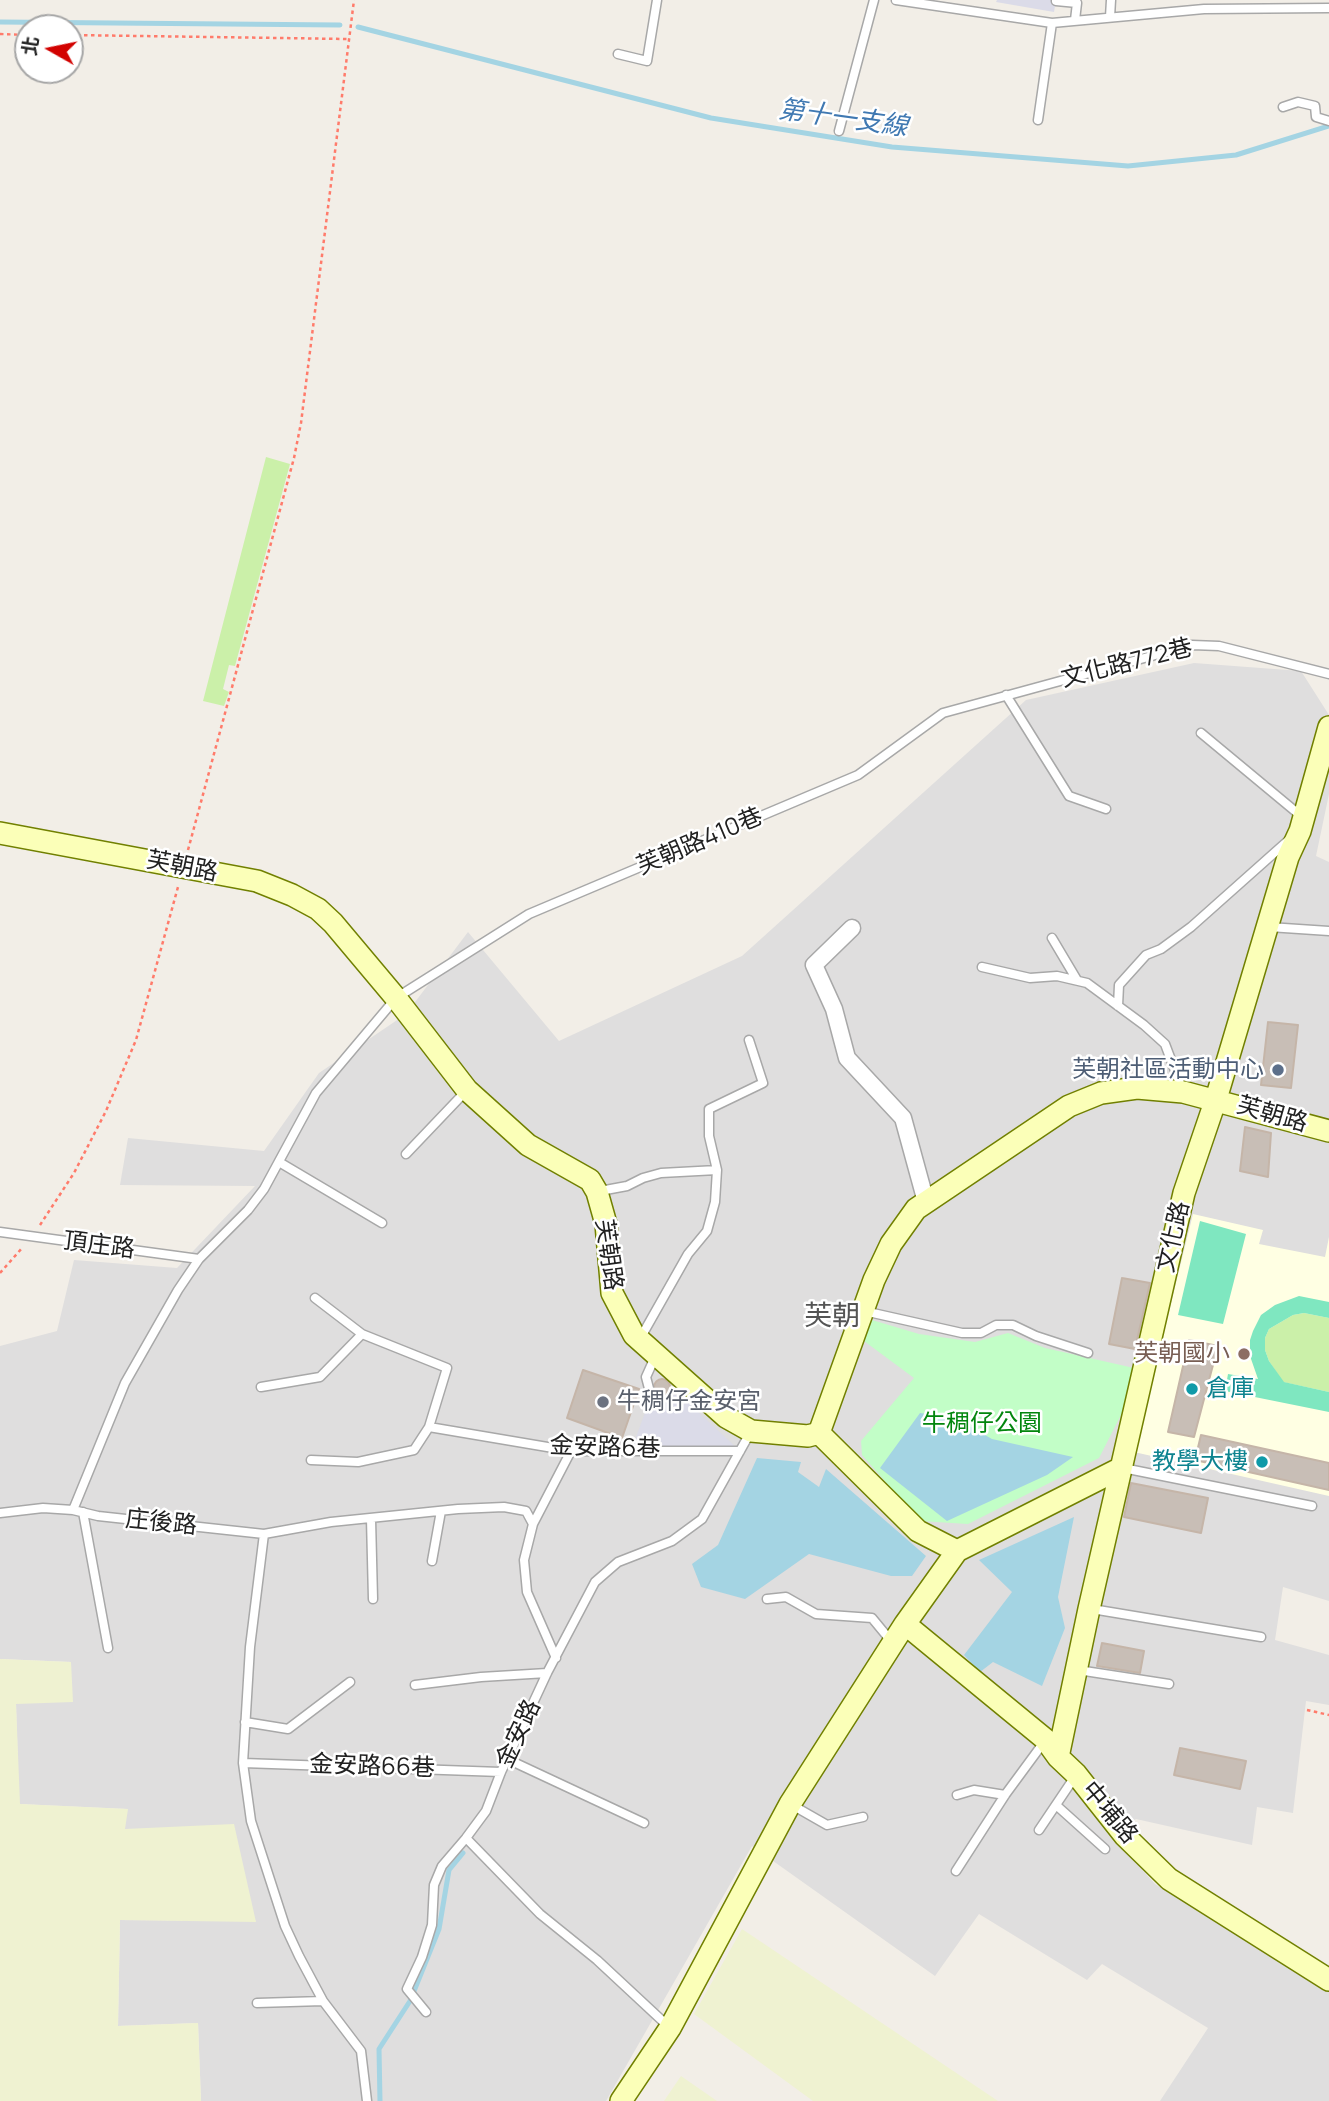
<!DOCTYPE html>
<html>
<head>
<meta charset="utf-8">
<style>
  body { margin:0 }
  #map { position:relative; width:1329px; height:2101px; overflow:hidden; background:#f2eee7; font-family:Manrope,"Noto Sans TC",sans-serif }
  canvas { display:block }
  .north { position:absolute; left:14px; top:14px; width:70px; height:70px; box-sizing:border-box; background:#fff; border:2px solid #a6a6a6; border-radius:50%; rotate:279deg; font-size:19px; font-weight:700; line-height:28px; text-align:center; color:#212121 }
  .north::after { content:''; display:block; margin:auto; width:24px; height:32px; background:#d20200; clip-path:polygon(50% 0,100% 100%,50% 72%,0 100%) }
</style>
</head>
<body>
<div id="map">
<canvas width="1329" height="2101"></canvas>
<div class="north">北</div>
</div>
<script>
const g = document.querySelector('canvas').getContext('2d');
g.lineJoin = 'round';
function fillPath(path, color) { g.fillStyle = color; g.fill(path, 'evenodd'); }
const toPath = rows => new Path2D(rows.map(r => 'M' + r).join(''));
function trace(path, color, width, dash) { g.strokeStyle = color; g.lineWidth = width; g.lineCap = dash ? 'butt' : 'round'; g.setLineDash(dash || []); g.stroke(path); }
function label(font, color, halo, rows, align = 'center') {
  g.font = font + ' Manrope,"Noto Sans TC",sans-serif'; g.lineWidth = 5; g.setLineDash([]); g.textBaseline = 'middle'; g.strokeStyle = halo; g.fillStyle = color; for (const [text, x, y, turn = 0] of rows) {
    g.save(); g.translate(x, y); g.rotate((+turn || 0) * Math.PI / 180); g.textAlign = isNaN(turn) ? turn : align; if (halo) g.strokeText(text, 0, 0); g.fillText(text, 0, 0); g.restore();
  }
}
fillPath(toPath([
  [1194,663,1301,671,1329,715,1329,794,1316,856,1329,862,1329,1601,1283,1587,1275,1640,1329,1655,1329,1705,1306,1701,1293,1813,1257,1807,1252,1845,1136,1819,1110,1833,1155,1884,1329,1991,1329,2101,1160,2101,1208,2028,1102,1964,1087,1980,979,1914,935,1976,752,1846,606,2101,201,2101,198,2023,118,2026,120,1920,256,1921,124,1829,127,1809,19,1804,16,1704,71,1662,0,1659,0,1346,57,1331,74,1260,177,1268,255,1186,120,1185,128,1138,264,1151,319,1073,406,1014,468,932,559,1041,742,956,1026,700]
]), '#dfdede');
fillPath(toPath([
  [1193,1214,1263,1230,1259,1244,1325,1257,1329,1237,1329,1496,1134,1452]
]), '#ffffe3');
fillPath(toPath([
  [0,1659,71,1662,73,1702,16,1704,20,1804,128,1809,125,1829,234,1824,256,1922,120,1920,118,2026,198,2023,201,2101,0,2101],
  [742,1929,998,2101,813,2101,694,2014],
  [681,2076,717,2101,664,2101]
]), '#eff2d1');
fillPath(toPath([
  [266,457,290,464,235,666,229,665,223,689,229,692,224,706,203,701],
  [1304,1313,1329,1318,1329,1392,1283,1382,1269,1361,1265,1350,1265,1338,1269,1329,1293,1315]
]), '#cbf0a9');
fillPath(toPath([
  [872,1320,919,1334,975,1342,1008,1333,1045,1348,1134,1368,1123,1411,1099,1458,968,1524,920,1521,862,1455,861,1441,914,1378,864,1341]
]), '#c2fec7');
fillPath(toPath([
  [1200,1221,1246,1234,1223,1324,1178,1315],
  [1299,1296,1329,1302,1329,1318,1304,1313,1293,1315,1269,1329,1265,1338,1265,1350,1269,1361,1284,1382,1329,1392,1329,1412,1225,1391,1228,1374,1258,1379,1250,1356,1250,1340,1253,1331,1261,1315,1275,1305]
]), '#7fe7c0');
fillPath(toPath([
  [997,0,1056,0,1054,12,996,2],
  [680,1395,740,1451,631,1451,651,1396]
]), '#dbdbe8');
fillPath(toPath([
  [920,1413,955,1418,992,1439,1073,1457,1047,1475,947,1521,880,1468],
  [757,1458,801,1462,798,1472,819,1487,826,1469,926,1556,912,1576,891,1576,809,1554,745,1599,701,1587,692,1564,718,1545],
  [1074,1517,1058,1597,1065,1628,1042,1686,993,1662,980,1672,964,1655,1012,1592,979,1560]
]), '#a4d4e3');
trace(toPath([
  [0,22,340,25],
  [358,27,711,118,892,147,1128,166,1236,155,1329,126],
  [380,2101,379,2049,410,2001,439,1929,449,1870,463,1853]
]), '#a4d4e3', 5);
const building = toPath([
  [1268,1022,1298,1025,1291,1088,1261,1085,1268,1022],
  [1245,1127,1271,1133,1268,1177,1240,1171,1245,1127],
  [1122,1278,1150,1283,1135,1349,1109,1344,1122,1278],
  [1189,1340,1218,1346,1194,1437,1168,1432,1189,1340],
  [583,1370,639,1389,622,1438,567,1418,583,1370],
  '654 1387a8 8 0 1 1 16 0a8 8 0 1 1-16 0Z',
  [1201,1435,1329,1463,1329,1490,1195,1460,1201,1435],
  [1131,1483,1208,1498,1201,1533,1124,1517,1131,1483],
  [1102,1643,1144,1651,1140,1673,1097,1666,1102,1643],
  [1180,1748,1246,1761,1240,1789,1174,1775,1180,1748]
]);
fillPath(building, '#c8beb6');
trace(building, '#c5b5a8', 2);
const lane = toPath([
  [896,0,1052,23,1204,9,1329,8],
  [1056,1,1077,3,1075,20],
  [1110,17,1111,0],
  [618,54,647,61,657,0],
  [1283,107,1298,102,1315,106,1316,117,1329,121],
  [1038,120,1052,23],
  [839,131,874,0],
  [1006,695,1069,796,1106,809],
  [1201,733,1301,816],
  [1269,927,1329,931],
  [1052,938,1077,980],
  [982,967,1030,978,1057,976,1087,983,1144,1025,1165,1044,1182,1089],
  [1118,1006,1119,985,1146,955,1161,949,1191,927,1291,838],
  [406,1154,467,1090],
  [279,1162,382,1223],
  [600,1191,627,1186,643,1178,661,1173,717,1170],
  [0,1232,199,1259],
  [315,1298,362,1334],
  [864,1311,962,1333,981,1333,996,1325,1013,1325,1036,1336,1088,1353],
  [641,1337,688,1254,707,1231,715,1202,717,1170,709,1136,709,1109,763,1083,749,1040],
  [261,1387,320,1377,362,1334,447,1368,429,1427,571,1451,740,1451],
  [651,1396,646,1377,655,1357],
  [311,1460,358,1462,414,1450,429,1427],
  [1123,1468,1312,1506],
  [73,1510,125,1383,178,1290,199,1259,248,1210,264,1189,316,1093,396,998,529,914,858,775,943,713,1192,645,1219,646,1329,674],
  [83,1512,108,1648],
  [0,1513,43,1508,73,1510,98,1516,264,1534,250,1647,243,1763,251,1821,285,1926,299,1956,323,2001,361,2051,367,2101],
  [371,1519,373,1599],
  [264,1534,331,1522,458,1509,504,1507,526,1511,533,1524],
  [432,1561,441,1511],
  [767,1599,786,1597,816,1614,872,1618,891,1641],
  [1092,1609,1261,1637],
  [556,1658,527,1592,524,1560,533,1524,571,1451],
  [1078,1670,1169,1684],
  [415,1685,481,1677,547,1673],
  [245,1722,288,1729,350,1682],
  [507,1759,644,1823],
  [243,1763,501,1772],
  [957,1795,974,1790,1005,1795],
  [792,1805,827,1825,863,1817],
  [1056,1805,1105,1849],
  [1039,1830,1076,1775],
  [466,1838,540,1914,597,1960,669,2027],
  [956,1871,1005,1795,1044,1742],
  [257,2003,323,2001],
  [426,2012,407,1989,422,1957,432,1925,434,1885,442,1866,466,1838,486,1811,501,1772,547,1673,595,1582,618,1562,672,1541,702,1519,750,1433]
]);
const street = toPath([
  [852,928,814,965,834,1009,847,1058,903,1118,926,1202]
]);
const secondary = toPath([
  [0,833,257,881,292,895,318,909,333,923,396,998,467,1090,528,1145,590,1180,597,1192,606,1224,612,1293,634,1335,726,1417,751,1431,808,1436,819,1433],
  [819,1433,874,1280,891,1244,916,1209,1069,1106,1101,1093,1137,1088,1183,1092,1329,1131],
  [819,1433,918,1531,957,1551],
  [905,1624,1045,1739,1058,1757,1076,1774,1125,1836,1169,1879,1329,1980],
  [1058,1757,1089,1609,1184,1193,1216,1099,1288,857,1300,831,1329,727],
  [621,2101,670,2028,790,1804,905,1624,957,1551,1121,1468]
]);
trace(lane, '#a8a8a8', 11);
trace(street, '#a8a8a8', 19);
trace(secondary, '#718000', 24);
trace(toPath([
  [0,34,28,35],
  [70,35,348,39],
  [188,850,294,458,301,423,354,0],
  [40,1225,74,1173,106,1111,136,1040,178,887],
  [0,1273,23,1247],
  [1307,1710,1329,1715]
]), '#ff7b6b', 2.5, [3.5, 3.5]);
trace(lane, '#fff', 8);
trace(street, '#fff', 16);
trace(secondary, '#fbffb8', 21);
for (const [x, y, r, color] of [
  [1278,1070,7,"#5c6f8a"],
  [1244,1354,7,"#8d6e63"],
  [1192,1389,7,"#0f9aa8"],
  [603,1402,7,"#6b7280"],
  [1262,1462,7,"#0f9aa8"]
]) { const dot = new Path2D(); dot.arc(x, y, r, 0, 2 * Math.PI); g.fillStyle = color; g.fill(dot); trace(dot, '#fff', 2.5); }
label('24px', '#212121', '#fff', [
  ["文化路772巷",1127,664,-14],
  ["芙朝路410巷",700,842,-23],
  ["芙朝路",182,867,11],
  ["芙朝路",1272,1115,16],
  ["文化路",1174,1237,-77],
  ["頂庄路",99,1246,7],
  ["芙朝路",608,1255,82],
  ["金安路6巷",605,1448,2],
  ["庄後路",161,1523,6],
  ["金安路",519,1734,-65],
  ["金安路66巷",372,1767,2],
  ["中埔路",1109,1813,50]
]);
label('24px', '#4e5e75', '#fff', [
  ["芙朝社區活動中心",1264,1070]
], 'right');
label('24px', '#785e54', '#fff', [
  ["芙朝國小",1230,1354]
], 'right');
label('24px', '#0d838f', '#fff', [
  ["倉庫",1206,1389],
  ["教學大樓",1248,1462,"right"]
], 'left');
label('24px', '#5b616d', '#fff', [
  ["牛稠仔金安宮",617,1402]
], 'left');
label('24px', '#03860e', '#fff', [
  ["牛稠仔公園",982,1424]
]);
label('italic 26px', '#4079b2', '#fff', [
  ["第十一支線",843,119,8]
]);
label('28px', '#545454', '#fff', [
  ["芙朝",832,1317]
]);
</script>
</body>
</html>
